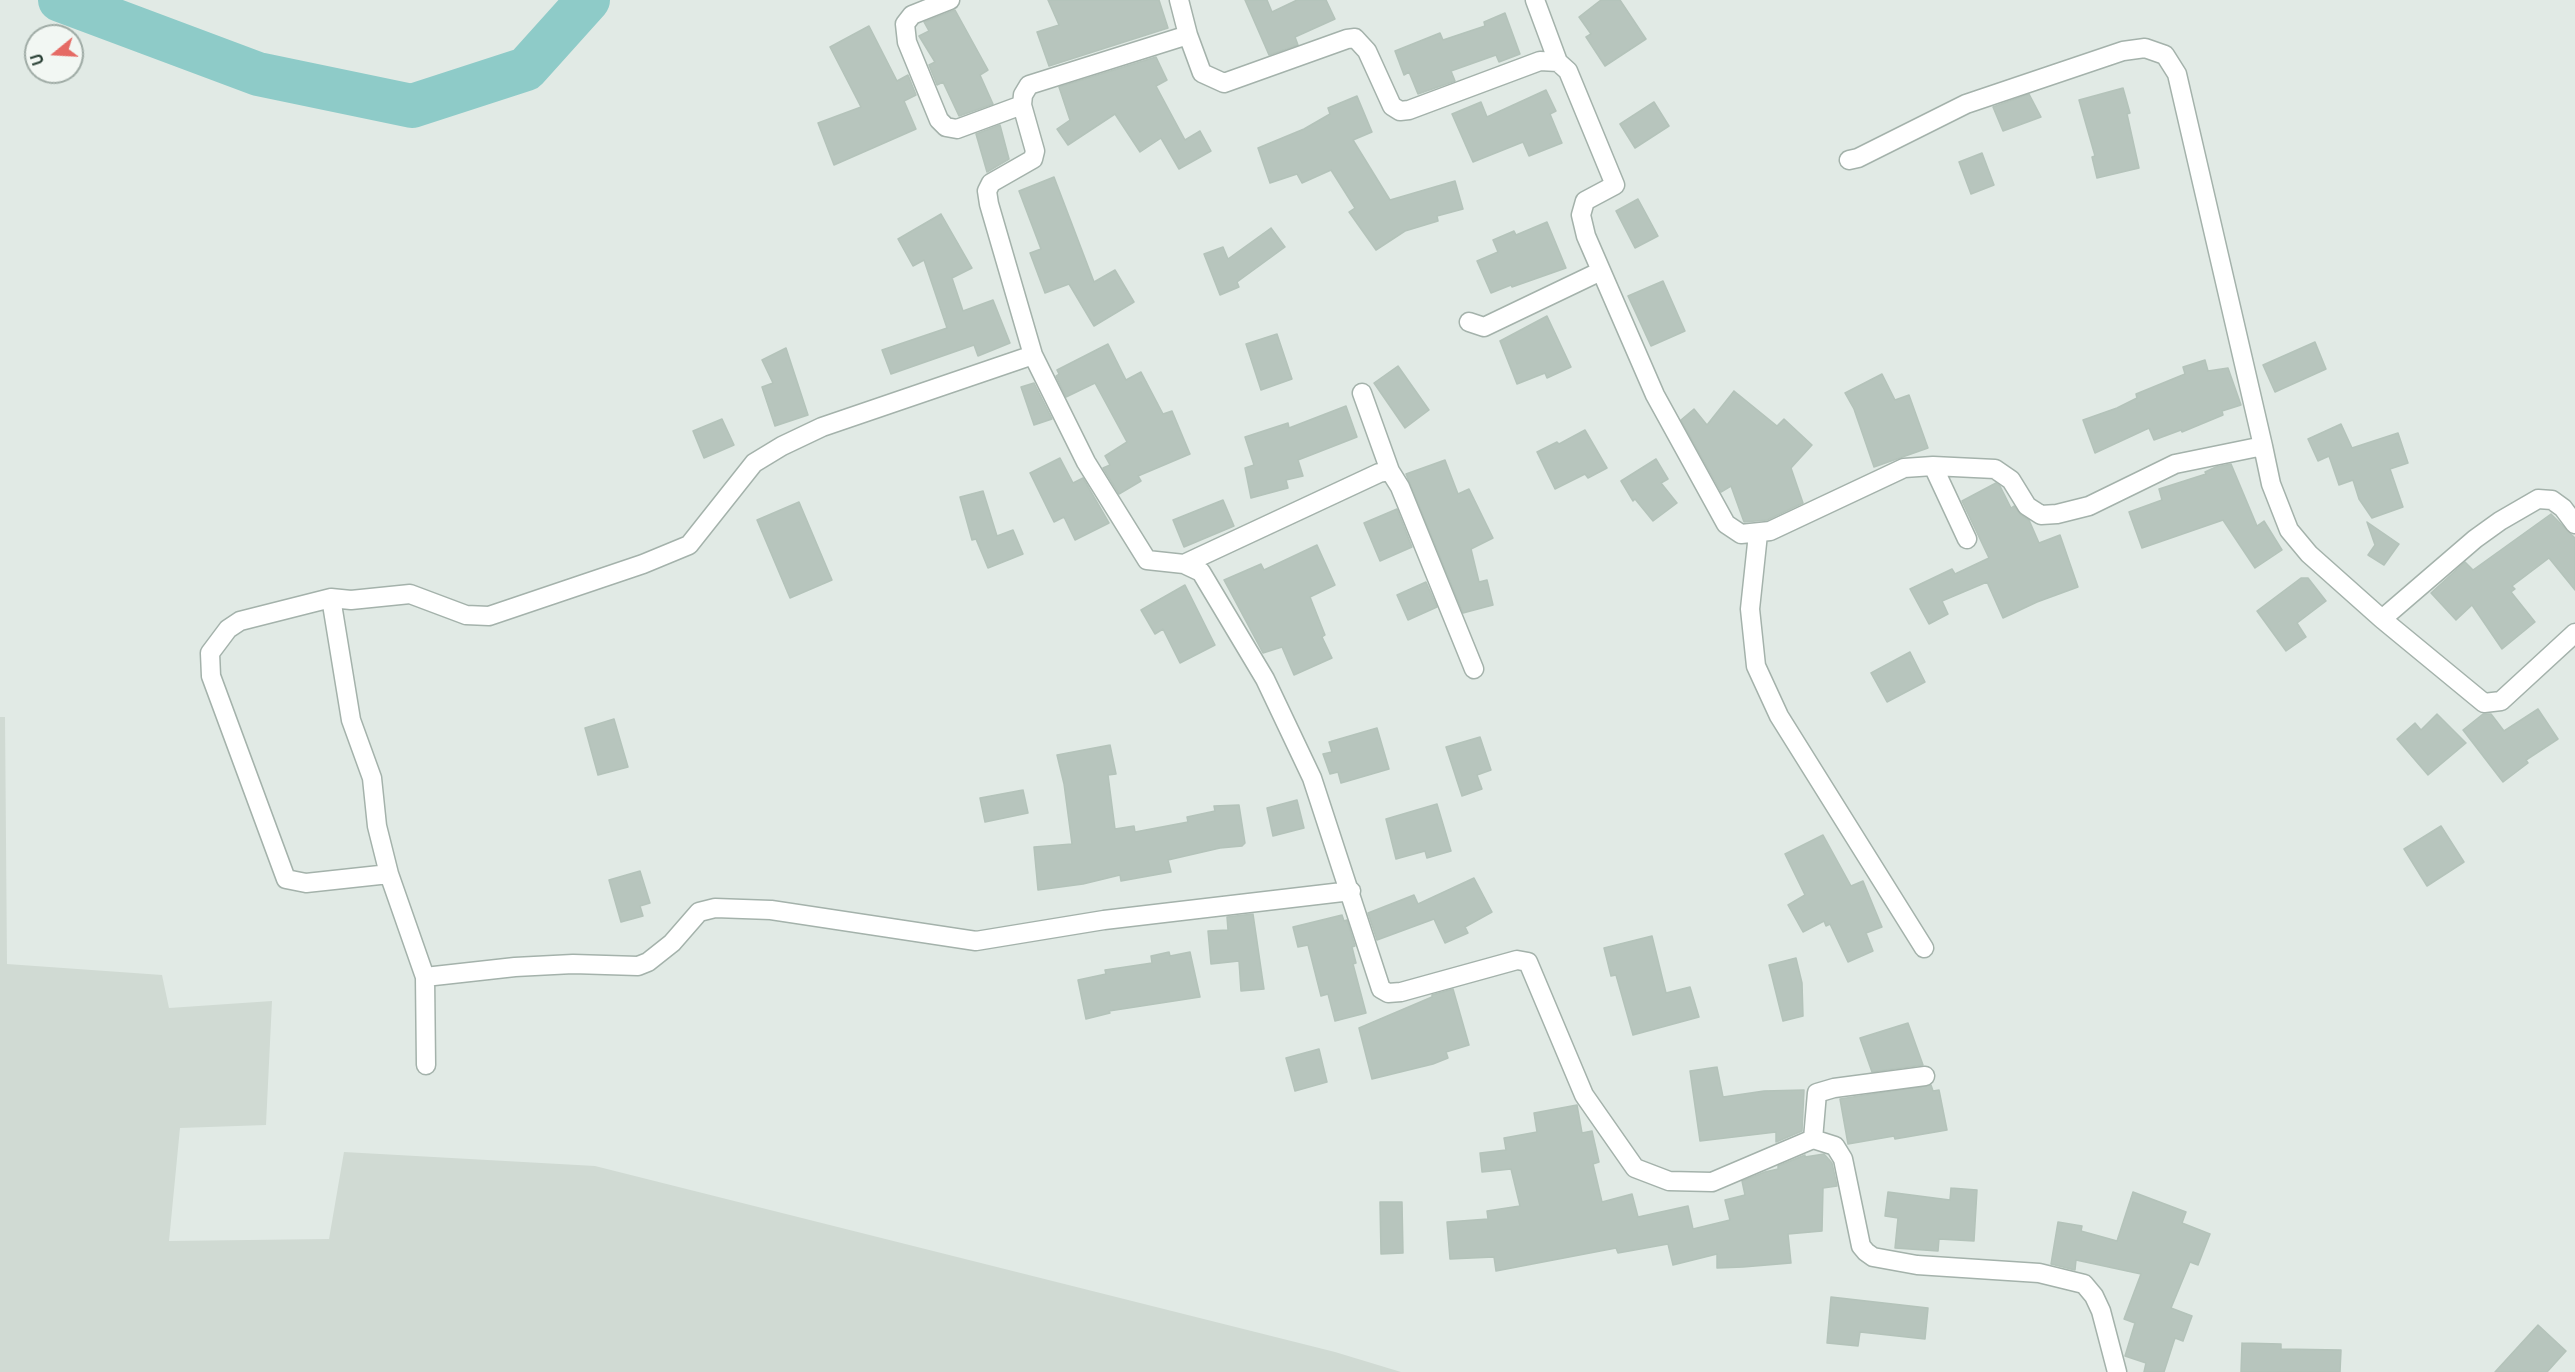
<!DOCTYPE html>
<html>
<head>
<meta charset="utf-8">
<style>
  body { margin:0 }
  #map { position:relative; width:2575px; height:1372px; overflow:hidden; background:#e1eae5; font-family:Overpass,sans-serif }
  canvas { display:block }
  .north { position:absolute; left:24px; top:24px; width:60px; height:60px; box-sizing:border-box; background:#f2f7f3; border:2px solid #9faba5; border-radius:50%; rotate:252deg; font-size:16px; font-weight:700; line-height:24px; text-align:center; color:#233a2f }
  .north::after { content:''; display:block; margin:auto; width:21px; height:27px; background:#e56a64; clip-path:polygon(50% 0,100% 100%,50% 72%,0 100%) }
</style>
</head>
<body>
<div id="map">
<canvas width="2575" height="1372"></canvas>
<div class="north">U</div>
</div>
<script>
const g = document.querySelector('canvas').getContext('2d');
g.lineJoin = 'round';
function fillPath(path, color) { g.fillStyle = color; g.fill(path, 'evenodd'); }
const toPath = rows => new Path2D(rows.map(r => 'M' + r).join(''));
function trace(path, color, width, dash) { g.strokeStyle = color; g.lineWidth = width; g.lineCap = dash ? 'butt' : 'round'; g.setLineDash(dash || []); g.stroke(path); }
fillPath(toPath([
  [0,717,5,717,7,964,162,975,169,1008,272,1001,266,1125,180,1128,169,1241,329,1239,344,1152,595,1166,1335,1352,1401,1372,0,1372]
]), '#d0dad3');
trace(toPath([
  [60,0,258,74,412,106,526,69,588,0]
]), '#8ecbc8', 44);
const building = toPath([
  [1048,0,1159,0,1168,28,1049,66,1037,32,1059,25,1048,0],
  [1245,0,1267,0,1272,12,1297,0,1326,0,1335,19,1295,37,1298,45,1269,55,1245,0],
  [1601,0,1620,0,1646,39,1605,66,1586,37,1591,34,1579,17,1601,0],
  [955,10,988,70,980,75,993,104,959,116,943,82,937,85,929,65,935,62,919,36,929,31,924,22,955,10],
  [1505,13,1520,54,1499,62,1496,55,1451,71,1455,81,1418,94,1409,72,1404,75,1395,51,1440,33,1443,40,1485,26,1484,22,1505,13],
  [869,26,897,81,908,75,916,95,904,101,916,129,834,165,818,123,861,107,830,47,869,26],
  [1156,57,1167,80,1156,86,1185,140,1200,131,1211,151,1179,169,1161,138,1140,152,1115,114,1068,145,1057,129,1070,120,1059,87,1156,57],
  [2123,88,2130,113,2127,114,2139,168,2097,178,2092,157,2095,156,2079,100,2123,88],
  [1546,90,1556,111,1550,114,1562,143,1529,156,1523,142,1473,162,1452,114,1481,102,1487,117,1546,90],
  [2029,94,2041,117,2003,131,1993,107,2029,94],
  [1357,96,1372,132,1353,140,1390,200,1455,181,1463,209,1437,216,1438,221,1405,231,1376,250,1349,212,1355,208,1331,170,1302,183,1297,174,1270,183,1258,148,1304,129,1330,114,1328,108,1357,96],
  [1654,102,1669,126,1635,148,1620,124,1654,102],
  [1000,125,1009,159,987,172,976,134,1000,125],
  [1982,153,1994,185,1971,194,1959,162,1982,153],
  [1054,177,1094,282,1115,270,1134,302,1094,326,1069,284,1045,293,1030,253,1041,249,1019,191,1054,177],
  [1638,199,1658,236,1635,248,1616,211,1638,199],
  [941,214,972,268,952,278,963,311,993,300,1010,343,978,356,974,345,891,374,882,350,947,328,924,260,913,266,898,239,941,214],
  [1547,222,1566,268,1512,287,1511,285,1491,293,1477,261,1498,252,1493,240,1514,231,1516,235,1547,222],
  [1271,228,1285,247,1237,282,1239,287,1220,295,1204,254,1223,247,1228,259,1271,228],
  [1663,281,1685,331,1651,346,1628,296,1663,281],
  [1547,316,1571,367,1547,378,1545,373,1517,384,1500,341,1547,316],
  [1277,334,1292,379,1261,390,1246,344,1277,334],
  [2315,342,2326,369,2275,392,2263,365,2315,342],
  [1108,344,1126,380,1141,372,1163,414,1172,411,1190,454,1138,476,1141,481,1119,494,1103,468,1110,465,1105,456,1127,442,1095,383,1066,397,1056,376,1059,374,1057,370,1108,344],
  [786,348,808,415,775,426,762,387,773,383,762,360,786,348],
  [2205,360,2208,371,2228,368,2241,405,2222,411,2223,415,2182,432,2181,430,2154,440,2149,428,2095,453,2083,420,2117,408,2137,398,2136,394,2185,374,2183,367,2205,360],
  [1398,366,1429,410,1405,428,1374,383,1398,366],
  [1882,374,1895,400,1909,395,1928,448,1874,467,1854,409,1845,393,1882,374],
  [1034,383,1052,419,1034,425,1021,387,1034,383],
  [1734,391,1777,426,1784,419,1812,445,1791,468,1803,503,1767,520,1744,522,1731,486,1721,492,1681,420,1694,409,1707,425,1734,391],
  [1346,406,1357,437,1298,460,1303,476,1286,480,1288,488,1251,498,1245,468,1254,465,1245,437,1288,423,1289,428,1346,406],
  [722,419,734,445,704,458,693,431,722,419],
  [2341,424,2352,448,2398,433,2408,463,2390,469,2403,507,2372,518,2359,499,2353,480,2339,485,2329,456,2318,461,2308,439,2341,424],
  [1585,430,1607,468,1588,478,1585,474,1555,489,1537,452,1557,442,1559,444,1585,430],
  [1060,458,1073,483,1083,478,1109,523,1075,540,1064,517,1054,522,1030,473,1060,458],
  [1656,459,1668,479,1661,483,1677,503,1653,521,1635,499,1633,501,1621,481,1656,459],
  [1445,460,1458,494,1469,489,1493,538,1471,549,1479,582,1487,580,1493,605,1463,613,1406,474,1445,460],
  [2231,464,2257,526,2264,521,2282,550,2255,568,2223,520,2142,548,2129,512,2162,500,2159,489,2206,474,2205,472,2216,467,2231,464],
  [1996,483,2000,486,2011,508,2014,506,2021,515,2029,520,2039,543,2060,535,2078,587,2037,602,2003,618,1987,582,1942,601,1948,614,1929,624,1910,589,1952,569,1955,574,1989,558,1962,501,1996,483],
  [983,491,997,536,1013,530,1023,554,988,568,976,539,972,540,960,497,983,491],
  [1223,500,1234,526,1184,547,1173,520,1223,500],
  [799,502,832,580,790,598,757,520,799,502],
  [1397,509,1412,547,1380,561,1364,523,1397,509],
  [2551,514,2575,538,2575,590,2549,558,2512,586,2515,589,2511,592,2535,622,2502,649,2472,605,2456,620,2431,593,2465,562,2473,570,2551,514],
  [2367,522,2399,544,2384,565,2368,555,2375,545,2367,522],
  [1317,545,1335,585,1310,597,1325,635,1322,637,1332,658,1294,675,1282,647,1263,653,1224,580,1261,564,1264,570,1317,545],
  [2301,578,2308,578,2326,601,2297,623,2306,637,2286,651,2257,611,2301,578],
  [1426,582,1437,607,1408,620,1397,595,1426,582],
  [1185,585,1215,645,1180,663,1163,629,1155,634,1141,610,1185,585],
  [1910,652,1925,682,1887,702,1871,673,1910,652],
  [2538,709,2558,739,2526,760,2528,763,2503,782,2463,730,2483,714,2491,714,2504,731,2538,709],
  [2437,714,2466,743,2428,775,2397,739,2415,723,2421,730,2437,714],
  [614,719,628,767,598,775,585,728,614,719],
  [1377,728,1389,769,1341,783,1338,772,1330,774,1323,754,1332,752,1329,742,1377,728],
  [1480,737,1491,770,1477,775,1482,789,1462,796,1446,747,1480,737],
  [1110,745,1116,774,1108,775,1115,829,1134,826,1135,832,1188,822,1187,817,1215,811,1214,806,1239,805,1245,843,1242,846,1220,848,1168,860,1171,872,1121,881,1120,875,1083,884,1038,890,1034,847,1072,844,1064,784,1057,755,1110,745],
  [1023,790,1028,813,985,822,980,798,1023,790],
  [1297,800,1304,828,1273,836,1267,808,1297,800],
  [1437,804,1451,851,1427,858,1425,851,1396,859,1386,819,1437,804],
  [2441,826,2464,862,2427,886,2404,849,2441,826],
  [1823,835,1851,886,1863,881,1882,927,1866,933,1873,951,1848,962,1830,924,1826,926,1824,921,1803,932,1788,905,1805,895,1785,854,1823,835],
  [640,871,650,903,640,906,643,916,621,922,609,880,640,871],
  [1474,878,1492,912,1465,927,1468,933,1445,943,1434,919,1377,940,1368,913,1414,895,1418,904,1474,878],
  [1253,914,1264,989,1241,991,1239,961,1211,964,1208,931,1228,930,1227,917,1253,914],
  [1342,915,1344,921,1347,920,1355,946,1352,947,1356,963,1353,964,1366,1013,1335,1021,1328,994,1321,996,1308,945,1298,947,1293,927,1342,915],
  [1652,936,1666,993,1690,987,1699,1017,1633,1035,1616,975,1611,976,1604,948,1652,936],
  [1169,952,1170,956,1190,952,1200,997,1109,1011,1110,1013,1086,1019,1078,980,1106,974,1105,970,1152,963,1151,956,1169,952],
  [1796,958,1802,983,1803,1016,1783,1021,1769,965,1796,958],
  [1453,989,1469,1045,1446,1052,1448,1058,1433,1064,1372,1079,1359,1028,1432,997,1432,995,1453,989],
  [1908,1023,1923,1065,1872,1072,1860,1038,1908,1023],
  [1319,1049,1327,1082,1295,1091,1286,1058,1319,1049],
  [1717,1067,1723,1097,1764,1091,1804,1090,1802,1131,1776,1142,1776,1132,1700,1141,1690,1071,1717,1067],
  [1931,1085,1933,1091,1939,1090,1947,1130,1895,1139,1894,1136,1848,1144,1840,1099,1931,1085],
  [1577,1105,1582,1133,1592,1131,1599,1162,1593,1164,1602,1202,1632,1194,1638,1217,1688,1206,1693,1229,1730,1220,1725,1200,1745,1195,1742,1181,1765,1172,1778,1169,1778,1166,1805,1155,1805,1157,1824,1154,1832,1163,1837,1186,1823,1188,1822,1231,1788,1234,1791,1263,1743,1267,1717,1268,1717,1254,1673,1265,1668,1244,1618,1253,1616,1248,1496,1271,1494,1257,1450,1259,1447,1222,1488,1219,1487,1211,1520,1206,1511,1169,1482,1172,1480,1153,1506,1150,1504,1138,1537,1132,1534,1113,1577,1105],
  [1951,1188,1977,1190,1974,1241,1939,1239,1938,1251,1895,1248,1898,1218,1885,1216,1888,1192,1950,1200,1951,1188],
  [2133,1192,2186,1212,2182,1223,2210,1234,2198,1265,2190,1262,2171,1308,2192,1316,2183,1341,2175,1338,2164,1372,2144,1372,2146,1363,2125,1356,2135,1323,2124,1319,2141,1274,2076,1260,2075,1270,2051,1264,2058,1222,2082,1226,2081,1231,2117,1241,2133,1192],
  [1380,1202,1402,1202,1403,1253,1381,1254,1380,1202],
  [1831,1297,1928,1308,1925,1339,1860,1332,1858,1346,1827,1343,1831,1297],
  [2538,1325,2566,1351,2547,1372,2495,1372,2538,1325],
  [2242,1343,2281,1344,2281,1349,2341,1350,2340,1372,2241,1372,2242,1343]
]);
fillPath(building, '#b7c5bd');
trace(building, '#b4c3ba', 1.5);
const minor = toPath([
  [950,0,912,15,905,24,907,42,939,120,946,127,957,129,1022,105],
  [1179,0,1188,35,1029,85,1023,95,1022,105,1035,151,1033,159,991,183,987,191,989,204,1033,355,1086,462,1147,560,1184,564,1201,572,1265,679,1312,778,1381,989,1388,993,1401,992,1517,960,1528,962,1584,1095,1635,1168,1669,1181,1712,1182,1813,1139,1835,1146,1843,1159,1861,1246,1866,1252,1873,1257,1917,1265,2039,1273,2084,1284,2094,1296,2101,1311,2117,1372],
  [1535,0,1558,62],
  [1188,35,1202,73,1224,83,1347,39,1355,38,1367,51,1392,106,1400,111,1409,110,1540,61,1558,62,1568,71,1615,185,1585,201,1581,215,1586,236,1655,395,1726,524,1741,534,1770,531,1904,468,1933,466,1995,469,2011,480,2027,506,2041,515,2057,514,2089,506,2175,464,2263,446,2271,484,2289,530,2309,554,2382,619,2475,539,2500,521,2538,499,2552,500,2563,508,2575,524],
  [1849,160,1858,158,1966,104,2123,51,2145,48,2165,55,2177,74,2263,446],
  [1469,322,1484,327,1601,271],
  [1362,393,1390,471,1400,487,1474,669],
  [1933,466,1967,539],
  [1758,534,1750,609,1756,666,1779,716,1924,948],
  [1184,564,1379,473,1390,471],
  [331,598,351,720,372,778,377,826,389,874,425,977,426,1065],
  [2382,619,2484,703,2501,701,2575,633],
  [389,874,306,883,286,879,211,676,210,653,228,629,240,621,331,598,351,600,410,594,466,615,489,616,643,564,689,545,754,463,782,446,822,427,1033,355],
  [425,977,515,967,573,964,638,966,648,962,672,943,699,912,715,908,771,910,976,941,1104,920,1351,891],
  [1813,1139,1817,1093,1834,1088,1925,1076]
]);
trace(minor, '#a4b2ab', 21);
trace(minor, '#fff', 18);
</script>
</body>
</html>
